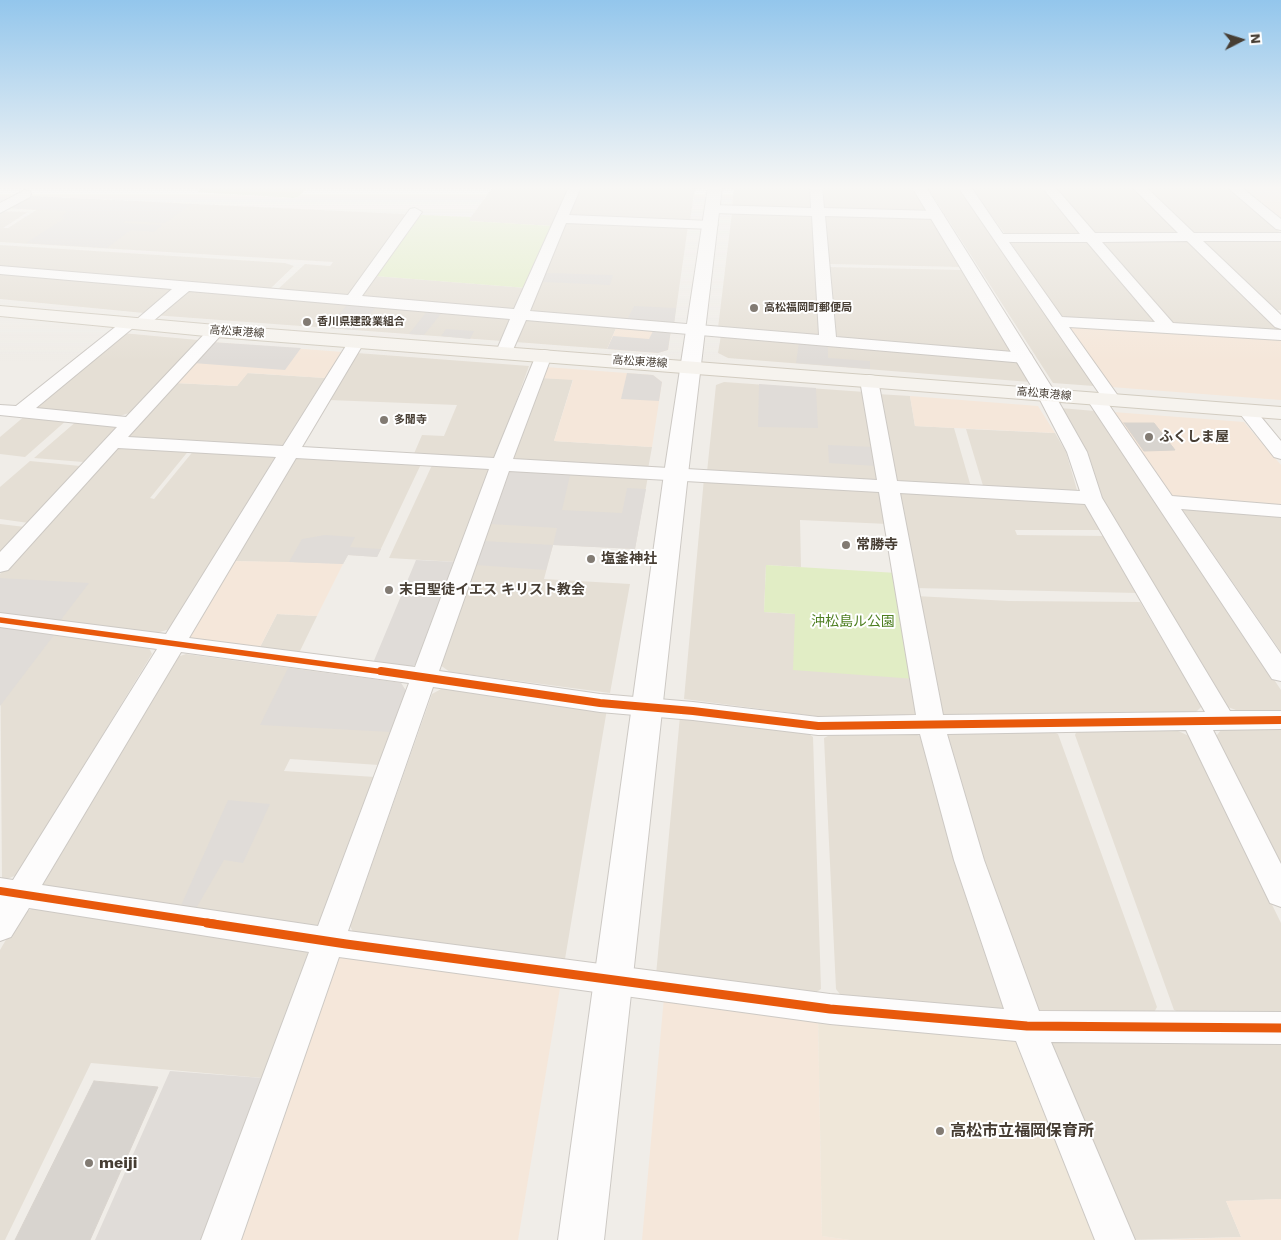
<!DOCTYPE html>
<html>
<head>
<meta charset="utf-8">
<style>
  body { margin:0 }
  #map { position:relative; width:1281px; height:1240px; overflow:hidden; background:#f0ede8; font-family:"Work Sans",sans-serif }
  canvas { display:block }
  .north { position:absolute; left:1216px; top:15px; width:50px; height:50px; -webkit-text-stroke:4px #fff; paint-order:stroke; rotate:85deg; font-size:14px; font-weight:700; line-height:20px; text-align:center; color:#473e34 }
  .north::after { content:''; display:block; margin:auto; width:18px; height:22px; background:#473e34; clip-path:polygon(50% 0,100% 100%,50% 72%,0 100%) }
</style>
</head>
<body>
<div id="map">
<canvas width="1281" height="1240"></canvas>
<div class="north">N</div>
</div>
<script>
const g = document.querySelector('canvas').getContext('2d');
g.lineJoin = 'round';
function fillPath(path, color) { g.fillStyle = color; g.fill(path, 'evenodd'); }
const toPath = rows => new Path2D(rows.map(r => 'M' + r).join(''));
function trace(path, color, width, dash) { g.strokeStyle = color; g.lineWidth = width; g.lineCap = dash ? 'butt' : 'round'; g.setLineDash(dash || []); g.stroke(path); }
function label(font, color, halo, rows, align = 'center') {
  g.font = font + ' "Work Sans","Noto Sans JP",sans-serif'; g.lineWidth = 4; g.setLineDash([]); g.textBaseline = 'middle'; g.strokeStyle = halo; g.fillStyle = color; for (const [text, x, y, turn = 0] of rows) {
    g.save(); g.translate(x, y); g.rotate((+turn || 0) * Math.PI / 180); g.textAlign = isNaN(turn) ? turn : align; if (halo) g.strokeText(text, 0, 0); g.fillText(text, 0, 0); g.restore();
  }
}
fillPath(toPath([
  [493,187,570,187,553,226,468,221],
  [581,187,695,187,690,221,569,215],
  [734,187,810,187,812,208,732,208],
  [821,187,912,187,926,210,921,213,823,208],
  [927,187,958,187,1094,386,1053,383],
  [970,187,1043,187,1083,234,1012,236,1005,234],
  [1054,187,1131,187,1179,233,1093,233],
  [1143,187,1226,187,1281,233,1191,233],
  [29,196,404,214,408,217,351,295,278,289,305,264,330,266,333,262,0,242,0,211,28,212,3,228,8,228,36,210,5,208],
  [732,212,806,214,813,216,821,335,718,328],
  [824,216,923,217,931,219,959,267,829,264],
  [572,221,688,226,674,324,535,312,531,309,566,223],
  [1281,239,1281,310,1273,310,1200,242,1203,240],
  [1014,240,1088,242,1156,320,1150,323,1068,318,1060,315,1010,242],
  [1180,240,1188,242,1278,329,1274,331,1180,326,1171,322,1101,242],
  [0,245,285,263,294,266,271,288,264,290,0,268],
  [829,267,962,270,1012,354,844,340,834,334],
  [0,273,170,288,172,291,144,313,0,299],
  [375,276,527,288,517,308,509,311,358,296],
  [186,288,506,316,511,319,502,341,153,315],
  [533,319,617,326,607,349,515,342,525,320],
  [122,333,198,340,129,413,117,417,31,408],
  [721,335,1008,359,1018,363,1030,382,728,358,718,353],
  [357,353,529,366,496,457,488,460,413,456,422,435,444,436,457,405,329,400],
  [247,373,325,378,283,445,275,447,130,439,127,436,175,383,237,386],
  [541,378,573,379,554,441,652,447,648,469,518,462,512,458],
  [724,382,865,392,879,479,872,482,707,472,716,385],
  [877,394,910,396,915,426,954,428,971,487,898,483,891,480],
  [1060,408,1095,411,1281,690,1281,713,1244,713,1225,706,1094,484],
  [26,415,68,419,25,457,0,454,0,437],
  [78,420,119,424,83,462,34,458],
  [966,429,1055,433,1066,452,1077,490,1072,493,984,489],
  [115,448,190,449,150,498,154,499,195,449,276,456,170,629,153,634,0,613,0,574],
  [292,457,422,462,377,557,348,555,343,564,231,561],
  [30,461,80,466,29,523,0,519,0,487],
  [433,463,487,466,491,470,457,562,389,558],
  [508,471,648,476,635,549,553,545,544,579,630,584,610,693,450,672,440,665],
  [704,478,876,489,882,492,888,524,800,520,801,567,766,565,764,612,795,614,916,679,922,711,915,716,822,717,684,699],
  [895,492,1088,504,1102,530,1015,530,1017,535,1105,536,1138,593,915,588],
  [1182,509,1281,517,1281,652],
  [0,524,25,527,0,554],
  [916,596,1009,601,1140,602,1202,706,1195,713,947,717,937,711],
  [277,614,317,616,299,653,260,647],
  [0,627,149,648,152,654,17,875,2,881],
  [186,654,401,683,406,691,379,765,290,759,284,771,375,777,320,924,306,929,44,888,41,878,174,658],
  [443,688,607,709,564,965,355,936,350,926,432,694],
  [680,716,805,731,813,737,821,989,812,995,656,975],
  [1281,728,1281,874,1213,740,1221,730],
  [1174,729,1189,736,1281,923,1281,1017,1190,1016,1174,1010,1075,735,1077,730],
  [1050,730,1058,734,1157,1007,1152,1016,1051,1018,1034,1009,977,858,944,731],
  [832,734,915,734,926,739,1011,1007,1004,1016,845,1001,836,989,824,738],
  [36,907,302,944,308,954,262,1078,91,1063,5,1240,0,1240,0,950,21,914],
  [1053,1030,1281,1033,1281,1199,1226,1201,1241,1237,1129,1240,1045,1043]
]), '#e5dfd5');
fillPath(toPath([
  [1242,187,1281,187,1281,219,1247,191],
  [617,326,671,330,668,350,658,353,607,349],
  [1068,327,1281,338,1281,400,1111,387],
  [211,342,343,352,325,378,248,373,237,386,175,383],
  [545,367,653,375,662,382,652,447,554,441,573,380,541,378],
  [910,396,1038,406,1055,433,915,426],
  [1113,412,1244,422,1281,465,1281,507,1174,498],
  [231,561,289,562,343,564,317,616,277,614,260,647,191,638,189,632],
  [351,952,561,982,518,1240,240,1240,337,959],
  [664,997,818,1014,822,1236,850,1240,642,1240],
  [1281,1199,1281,1240,1162,1240,1241,1237,1226,1201]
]), '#f5e7da');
fillPath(toPath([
  [818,1015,1019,1036,1102,1240,850,1240,822,1236]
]), '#efe7d9');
fillPath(toPath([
  [204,187,308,187,298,197,293,198,198,192],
  [422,215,471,217,469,221,553,226,527,288,375,276,417,216],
  [766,565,897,573,916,679,793,670,795,614,764,612]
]), '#e1edc5');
fillPath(toPath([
  [29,196,192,204,165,223,126,221,123,223,163,225,154,232,131,230,107,248,26,243,65,218,61,217,68,211,5,208],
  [546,273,613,275,610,285,542,282],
  [349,303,378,305,357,330,326,328],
  [634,306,676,308,674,324,627,320],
  [428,310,443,311,424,335,409,334],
  [446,329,474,331,470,339,441,336],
  [654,329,671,330,668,350,658,353,607,349,613,336,649,339],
  [211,342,301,348,285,370,193,363],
  [799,342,828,345,828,358,870,361,870,369,796,363],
  [627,373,653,375,662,382,659,401,621,399],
  [759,384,816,388,818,428,758,427],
  [828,445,874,447,877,466,829,463],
  [508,471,571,471,562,510,622,513,627,488,646,489,635,549,553,545,546,570,476,565,484,541,553,545,557,528,490,524],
  [325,535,355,537,350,547,381,549,377,557,348,555,343,564,289,562,302,539],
  [416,560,457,562,421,662,407,669,373,663],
  [0,578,89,583,60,621,0,613],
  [0,627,54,635,0,706],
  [288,668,401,683,406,691,391,732,260,725],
  [228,800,270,804,243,863,224,860,194,912,179,910],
  [170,1071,262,1078,201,1240,95,1240]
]), '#e0dcd8');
const building = toPath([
  [1124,423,1154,423,1175,450,1144,451,1124,423],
  [94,1081,158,1087,90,1240,15,1240,94,1081]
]);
fillPath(building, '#d8d4cf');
trace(building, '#d9d4ce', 1);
const minor = toPath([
  [569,187,581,187,569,215,711,221,718,225,711,229,566,223,530,311,819,335,812,216,713,213,706,209,713,205,811,208,810,187,822,187,824,208,937,211,944,215,937,219,825,216,836,337,1025,353,1031,354,1033,358,1031,362,1025,363,526,320,512,352,510,356,504,357,498,356,496,352,510,319,189,291,146,327,134,327,36,408,126,417,210,328,216,326,222,328,224,331,222,334,128,437,283,446,349,341,351,337,357,336,363,337,365,341,302,447,494,458,536,355,538,351,544,350,550,351,552,355,513,459,877,480,860,380,863,376,869,375,875,376,878,380,897,481,1080,491,1067,452,1037,394,1040,390,1052,390,1087,452,1102,498,1230,711,1281,711,1281,729,1213,730,1281,864,1281,907,1270,903,1186,730,947,734,984,860,1039,1011,1281,1012,1281,1044,1051,1042,1135,1240,1095,1240,1016,1041,830,1024,339,957,241,1240,201,1240,309,952,29,908,11,937,0,941,0,878,13,880,157,649,0,627,0,613,166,634,276,457,118,448,8,570,0,572,0,552,117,427,0,415,0,405,16,406,124,320,136,320,172,289,0,274,0,266,348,295,410,209,415,208,422,212,362,296,514,309,569,187],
  [296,458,489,469,415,667,189,638,296,458],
  [509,471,879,492,916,715,818,717,693,702,600,694,439,671,509,471],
  [900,493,1085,504,1205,712,943,715,900,493],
  [181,652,409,683,318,926,42,885,181,652],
  [433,687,600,712,693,720,818,735,920,734,954,860,1004,1009,830,994,348,931,433,687],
  [958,187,971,187,1003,234,1080,234,1042,187,1055,187,1095,233,1178,233,1132,187,1146,187,1194,233,1281,233,1281,241,1203,241,1281,315,1281,329,1275,327,1187,241,1102,242,1173,323,1281,330,1281,340,1069,327,1121,400,1118,404,1109,405,1172,496,1281,505,1281,517,1181,509,1281,654,1281,681,1272,679,1086,398,1089,394,1099,393,958,187],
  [1009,242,1087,242,1155,322,1062,317,1009,242],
  [1227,187,1241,187,1281,219,1281,230,1276,229,1227,187],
  [25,190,30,191,31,194,30,197,0,213,0,203,25,190],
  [1246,405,1252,406,1281,441,1281,459,1274,457,1237,410,1240,406,1246,405]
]);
const tertiary = toPath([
  [708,187,722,187,688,474,604,1240,558,1240,664,474,708,187],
  [912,187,926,187,1056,394,1053,398,1046,400,1039,398,1036,394,912,187]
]);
const secondary = toPath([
  [0,306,216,325,1281,407,1281,419,216,337,0,316,0,306]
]);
trace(minor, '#cdc9c4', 2);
trace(tertiary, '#cdc9c4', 2);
trace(secondary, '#d2ccc0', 2);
fillPath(minor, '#fdfcfc');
fillPath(tertiary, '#fdfcfc');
fillPath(secondary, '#f6f3ee');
trace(toPath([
  [0,620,391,673]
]), '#e8590c', 5.5);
trace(toPath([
  [381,671,600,703,693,711,818,726,1281,720],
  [0,891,216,924]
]), '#e8590c', 8);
trace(toPath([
  [207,923,346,944,830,1009,1027,1026,1281,1028]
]), '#e8590c', 9);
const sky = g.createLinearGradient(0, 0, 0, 361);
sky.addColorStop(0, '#93c6ec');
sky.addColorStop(0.52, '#f8f7f5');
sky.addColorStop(1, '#f8f7f500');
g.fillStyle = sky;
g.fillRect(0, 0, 1281, 361);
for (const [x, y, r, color] of [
  [754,308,5,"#827b73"],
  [307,322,5,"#827b73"],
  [384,420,5,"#827b73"],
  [1149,437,5,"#827b73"],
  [846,545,5,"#827b73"],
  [591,559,5,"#827b73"],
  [389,590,5,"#827b73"],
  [940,1131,5,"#827b73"],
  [89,1163,5,"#827b73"]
]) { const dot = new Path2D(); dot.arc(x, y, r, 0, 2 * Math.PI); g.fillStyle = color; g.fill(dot); trace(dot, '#fff', 2); }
label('bold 11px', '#473e34', '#fff', [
  ["高松福岡町郵便局",764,308],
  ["香川県建設業組合",317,322],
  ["多聞寺",394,420]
], 'left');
label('11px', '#473e34', '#fff', [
  ["高松東港線",237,332,4],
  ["高松東港線",640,362,4],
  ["高松東港線",1044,394,5]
]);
label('bold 14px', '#473e34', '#fff', [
  ["ふくしま屋",1159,437],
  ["常勝寺",856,545],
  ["塩釜神社",601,559],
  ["末日聖徒イエス キリスト教会",399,590]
], 'left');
label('14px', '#4e7f21', '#fff', [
  ["沖松島ル公園",853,622]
]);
label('bold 16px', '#473e34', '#fff', [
  ["高松市立福岡保育所",950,1131],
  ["meiji",99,1163]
], 'left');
</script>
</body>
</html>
